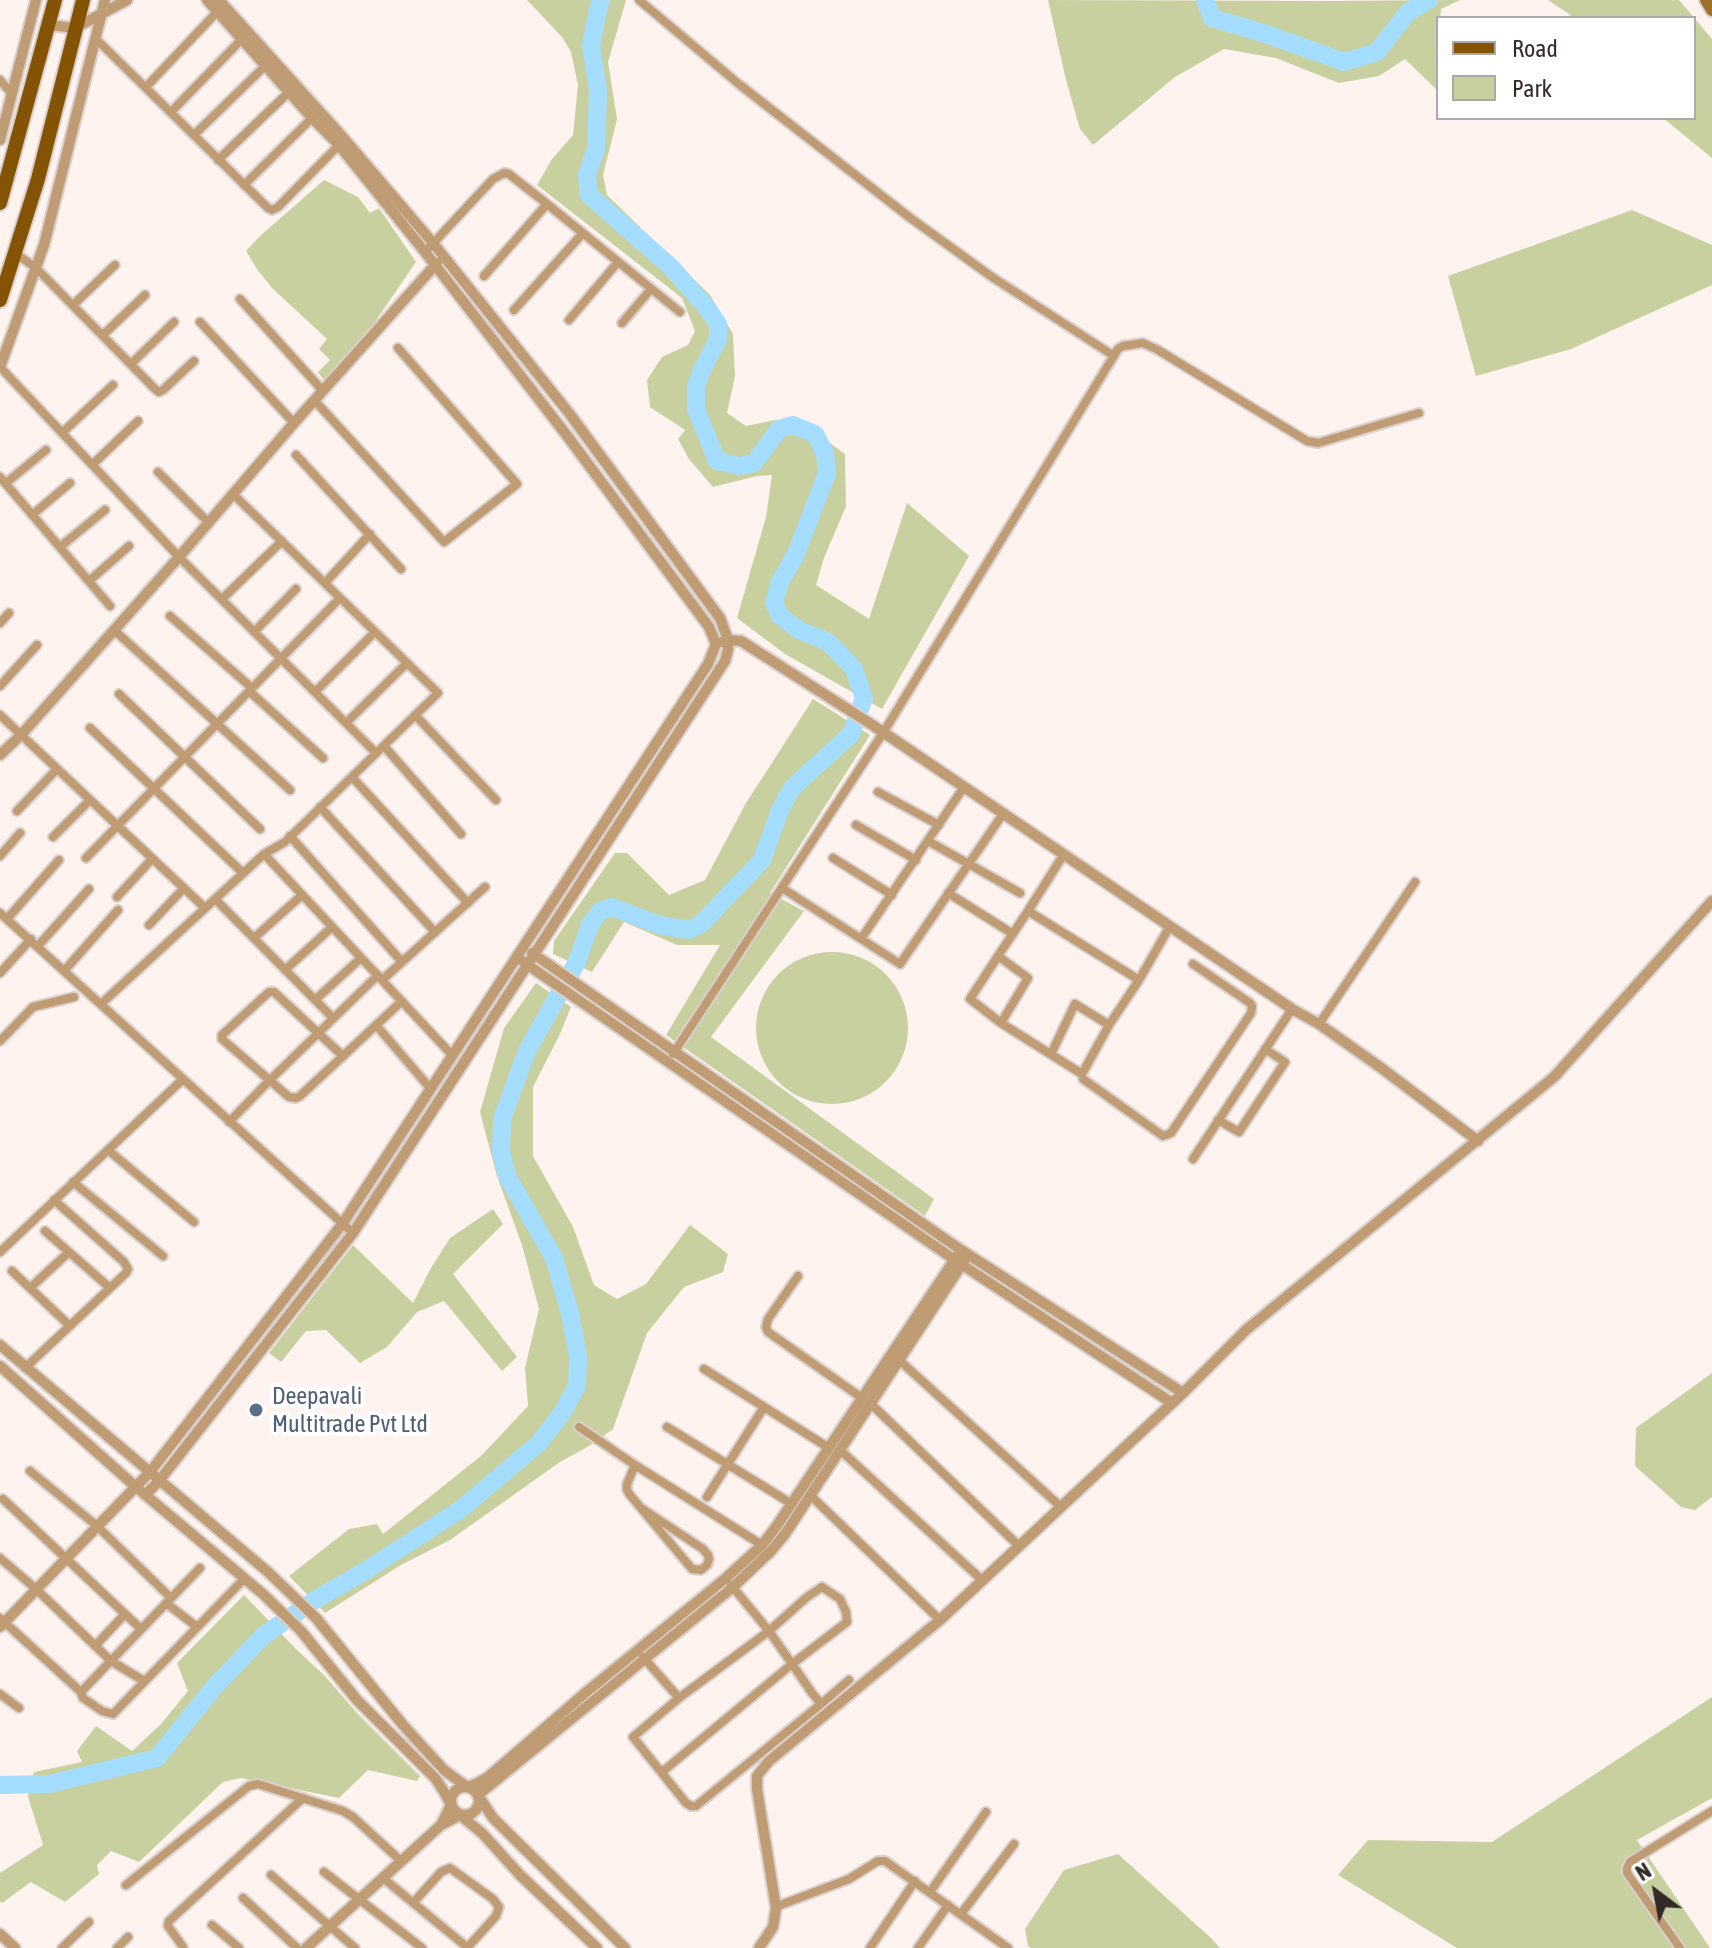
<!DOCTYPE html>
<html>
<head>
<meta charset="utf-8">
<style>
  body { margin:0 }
  #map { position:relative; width:1712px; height:1948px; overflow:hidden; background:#fef3ef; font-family:"Asap Condensed",sans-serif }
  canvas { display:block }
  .legend { position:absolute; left:1436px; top:16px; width:260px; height:104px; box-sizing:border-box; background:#fff; border:2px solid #ada9a8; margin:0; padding:10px 14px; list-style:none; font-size:24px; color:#332926 }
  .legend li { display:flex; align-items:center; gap:16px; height:40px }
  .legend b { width:40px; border:2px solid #ada9a8 }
  .north { position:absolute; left:1616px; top:1852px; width:80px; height:80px; -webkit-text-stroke:6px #fff; paint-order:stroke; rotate:328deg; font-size:22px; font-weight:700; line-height:32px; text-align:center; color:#332926 }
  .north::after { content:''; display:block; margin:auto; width:28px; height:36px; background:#332926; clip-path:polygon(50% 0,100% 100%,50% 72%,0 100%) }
</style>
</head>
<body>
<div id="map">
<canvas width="1712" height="1948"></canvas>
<ul class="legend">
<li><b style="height:10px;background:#845303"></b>Road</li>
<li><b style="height:22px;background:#c8d0a0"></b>Park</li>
</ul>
<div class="north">N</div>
</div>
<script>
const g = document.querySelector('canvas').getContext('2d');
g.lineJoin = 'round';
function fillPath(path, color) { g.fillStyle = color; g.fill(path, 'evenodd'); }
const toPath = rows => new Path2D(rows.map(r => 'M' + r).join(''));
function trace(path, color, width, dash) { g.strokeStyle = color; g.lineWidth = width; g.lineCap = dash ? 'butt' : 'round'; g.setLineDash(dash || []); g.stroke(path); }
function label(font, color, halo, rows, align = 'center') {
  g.font = font + ' "Asap Condensed",sans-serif'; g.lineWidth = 8; g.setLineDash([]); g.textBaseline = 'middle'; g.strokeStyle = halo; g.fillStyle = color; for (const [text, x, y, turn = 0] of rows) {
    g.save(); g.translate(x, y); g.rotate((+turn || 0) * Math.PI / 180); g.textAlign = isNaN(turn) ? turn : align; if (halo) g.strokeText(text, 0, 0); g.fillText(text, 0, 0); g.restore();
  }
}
fillPath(toPath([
  [527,0,626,0,608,62,617,119,603,175,607,195,710,295,733,334,735,376,727,413,746,426,775,420,799,421,845,454,846,506,824,558,816,585,869,619,907,503,969,556,882,709,785,654,737,618,766,517,772,475,757,476,713,487,689,459,678,439,685,430,650,407,647,380,662,357,688,345,695,331,682,298,537,185,552,159,573,135,578,85,571,52,562,37],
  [1048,0,1325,1,1460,0,1441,9,1440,18,1438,18,1438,91,1405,59,1379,76,1339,83,1276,58,1224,49,1175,77,1093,145,1080,129,1066,80],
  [1548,0,1679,0,1712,39,1712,158,1663,118,1694,118,1694,18,1572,18,1569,14],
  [324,180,358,197,370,213,379,208,416,262,370,329,326,383,318,372,330,360,319,349,327,339,272,288,257,269,246,251,260,236],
  [1632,210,1712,245,1712,285,1571,349,1476,376,1448,276],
  [813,699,870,735,770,893,804,911,711,1037,934,1199,925,1216,666,1035,720,945,677,945,624,922,592,972,553,954,554,941,615,853,627,853,669,895,705,880,746,803],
  '756 1028a76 76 0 1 1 152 0a76 76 0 1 1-152 0Z',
  [536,983,571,1007,560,1034,533,1087,533,1156,573,1227,594,1285,617,1299,646,1284,690,1225,728,1254,723,1272,684,1287,647,1333,613,1429,589,1446,560,1462,450,1540,401,1565,325,1613,289,1576,349,1529,377,1524,383,1534,481,1456,528,1406,525,1368,539,1309,522,1245,497,1176,480,1112,504,1028],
  [493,1209,503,1224,453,1274,517,1357,502,1371,444,1301,417,1312,387,1347,360,1363,326,1330,306,1331,281,1362,269,1353,353,1245,413,1303,431,1268,450,1238],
  [1712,1373,1712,1497,1695,1510,1681,1507,1635,1466,1636,1428],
  [244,1595,296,1649,324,1675,357,1713,420,1776,417,1781,368,1770,339,1798,241,1778,223,1782,139,1862,111,1851,97,1865,99,1874,65,1902,31,1882,2,1903,0,1901,0,1873,43,1845,28,1797,34,1772,82,1762,77,1751,96,1726,132,1751,161,1724,188,1691,177,1663],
  [1712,1697,1712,1798,1637,1840,1710,1948,1457,1948,1338,1875,1368,1840,1492,1842],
  [1118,1854,1211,1938,1220,1948,1031,1948,1028,1946,1025,1929,1064,1870]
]), '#c8d0a0');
trace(toPath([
  [1205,0,1212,18,1266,34,1344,62,1377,52,1408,12,1429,0],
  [0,1785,49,1784,157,1758,215,1686,264,1635,318,1598,365,1571,461,1509,539,1443,562,1413,577,1386,578,1357,570,1313,554,1258,507,1176,501,1151,502,1119,527,1051,577,962,590,925,600,911,612,907,659,925,689,930,701,924,762,860,780,810,792,788,851,734,864,698,854,669,828,642,799,630,780,616,774,603,779,584,796,554,827,473,825,453,815,434,793,425,779,429,754,463,740,466,717,461,696,409,696,387,701,372,718,339,718,324,707,308,671,267,589,195,587,175,596,149,598,90,591,46,598,9,601,0]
]), '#a4ddfe', 18);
const minor = toPath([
  [639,0,740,85,909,217,992,277,1114,356],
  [95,38,268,208,272,210,278,207,339,145],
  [0,80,12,94],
  [146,87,217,12],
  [171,112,242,39],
  [194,135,265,66],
  [218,160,289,92],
  [244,185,312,118],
  [425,252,493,179,504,173,509,174,547,204,680,312],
  [15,253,36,268,155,389,159,392,163,390,194,361],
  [484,276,547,204],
  [240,299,323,391],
  [73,305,115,265],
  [514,310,583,233],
  [569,320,618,262],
  [200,322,294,423],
  [622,323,651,289],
  [103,335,145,295],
  [131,364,174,322],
  [0,367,179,557,376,753],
  [315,401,444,542,517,484,398,348],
  [62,433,113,385],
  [296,455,401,569],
  [92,465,138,421],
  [158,472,208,522],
  [0,477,110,606],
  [6,483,46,450],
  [32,515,70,483],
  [60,547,105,510],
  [89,581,129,546],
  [325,583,370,534],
  [222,599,282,541],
  [170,616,252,688],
  [0,623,9,613],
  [114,630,290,790],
  [254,632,296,589],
  [0,686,37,645],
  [249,691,323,758],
  [315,692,375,632],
  [119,694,260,829],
  [0,715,205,908],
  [415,715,496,800],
  [346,723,407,663],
  [90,728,243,873],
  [384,746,461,834],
  [352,777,468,903],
  [878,792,939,825],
  [320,807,435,932],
  [17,811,57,769],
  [856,825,916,860],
  [290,836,402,962],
  [53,837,90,800],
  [928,841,1020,893],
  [264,854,452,1055],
  [0,856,20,833],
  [86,858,340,598],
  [833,858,892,895],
  [782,888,900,964,1003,814],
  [948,893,1013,934],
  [117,897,152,859],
  [215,899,333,1018],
  [0,913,353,1233],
  [7,919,59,860],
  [149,925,184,888],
  [254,938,302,895],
  [861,939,964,787],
  [38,946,89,889],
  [998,956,1028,911],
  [285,970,332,927],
  [64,971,118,910],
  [0,973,31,939],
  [382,980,485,887],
  [1139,980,1170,926],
  [315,1000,361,958],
  [101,1004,264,854,285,842,438,693,233,494],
  [1001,1023,1028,978,998,956,970,999,1001,1023,1082,1074,1109,1025,1139,980,1028,911,1064,854],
  [1319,1024,1415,882],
  [376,1025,430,1088],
  [0,1041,33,1007,74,997],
  [673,1054,883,733,1118,349,1123,346,1143,343,1158,350,1307,441,1318,443,1419,413],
  [1051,1054,1075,1004,1109,1025],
  [343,1056,274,992,269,992,222,1035,222,1039,289,1097,296,1098,300,1096,343,1056,402,1001],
  [1083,1079,1163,1136,1171,1133,1251,1013,1252,1006,1250,1003,1193,964],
  [1218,1120,1239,1132,1285,1062,1265,1049],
  [229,1122,270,1080,378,975],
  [108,1150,194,1222],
  [1193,1159,1292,1009],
  [73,1182,163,1256],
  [45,1231,110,1288],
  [0,1252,182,1080],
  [12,1271,70,1326],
  [798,1276,768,1319,766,1327,768,1332,862,1398],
  [30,1288,69,1252],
  [899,1360,1061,1507],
  [25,1368,126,1273,128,1269,124,1262,54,1200],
  [704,1369,829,1448],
  [871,1404,1019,1546],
  [579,1427,635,1465,762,1545],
  [667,1427,792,1504],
  [840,1450,982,1580],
  [635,1465,627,1484,627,1490,630,1495,692,1569,701,1570,707,1565,709,1559,708,1555,703,1549,641,1508],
  [30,1471,97,1526,171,1598],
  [811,1496,940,1620],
  [707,1497,764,1407],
  [3,1499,141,1629],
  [0,1558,36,1589,111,1661,144,1681],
  [200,1568,81,1692,83,1698,102,1711,113,1714,244,1579],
  [166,1603,197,1627],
  [0,1618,81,1692],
  [95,1646,125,1614],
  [643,1657,679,1698],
  [0,1694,19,1708],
  [821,1704,849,1680],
  [662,1772,792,1664,847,1622,846,1612,840,1599,822,1587,807,1597,769,1631,679,1698,633,1737,686,1803,691,1806,696,1806,821,1704,812,1693,797,1671,792,1664,769,1631,731,1585],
  [324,1872,422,1948],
  [271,1875,355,1948],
  [383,1878,468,1948],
  [126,1885,249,1786,258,1784,343,1811,353,1817,401,1861],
  [930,1892,986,1812],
  [243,1898,297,1948],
  [413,1903,441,1872,450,1868,493,1899,499,1907,496,1916,467,1948],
  [775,1907,836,1884,849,1879,878,1861,885,1861,1008,1948],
  [961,1914,1014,1844],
  [212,1925,239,1948],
  [183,1947,168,1926,169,1921,303,1798],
  [62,1948,89,1922],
  [117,1948,128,1937],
  [870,1948,915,1881],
  [918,1948,948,1905],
  [1680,1948,1627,1873,1627,1868,1630,1862,1712,1811]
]);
const tertiary = toPath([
  [49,25,75,28,127,0],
  [0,140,36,0],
  [0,367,44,245,105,0],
  [722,642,728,640,741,641,874,726,1292,1009,1319,1024,1380,1067,1478,1141],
  [0,755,21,735,179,557,294,423,437,263],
  [532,953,961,1250,1183,1393],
  [522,961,955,1260,1172,1403],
  [0,1345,268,1572,316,1618,403,1725,444,1770,467,1787,476,1784,488,1777,584,1694,726,1578,762,1545,776,1527,961,1250],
  [0,1366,136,1487,263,1594,301,1631,357,1700,435,1778,443,1790,451,1805,441,1825],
  [145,1495,159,1481,353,1233,725,661,728,650,728,640,720,618,569,413,433,243,340,134,219,0],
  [0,1627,150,1472,343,1223,708,664,716,644,709,627,568,437,425,252,339,145,312,118,207,0],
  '451 1801a14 14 0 1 1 28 0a14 14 0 1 1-28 0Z',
  [0,1934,15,1948],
  [306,1948,441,1825,460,1815,482,1833,520,1875,597,1948],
  [625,1948,493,1818,478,1795,733,1587,771,1551,785,1534,968,1255],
  [759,1948,773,1927,776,1908,757,1789,757,1776,769,1761,940,1620,1183,1393,1246,1330,1554,1077,1712,901]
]);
const secondary = toPath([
  [1706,0,1712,10]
]);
const primary = toPath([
  [0,203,55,0],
  [0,300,38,179,83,0]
]);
trace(minor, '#d9cfcb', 12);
trace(tertiary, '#d9cfcb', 14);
trace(secondary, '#d9cfcb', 16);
trace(primary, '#d9cfcb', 18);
trace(minor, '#bf9c74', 8);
trace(tertiary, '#bf9c74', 10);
trace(secondary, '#a2702d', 12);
trace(primary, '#845303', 14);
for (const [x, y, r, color] of [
  [256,1410,8,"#5c6f8a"]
]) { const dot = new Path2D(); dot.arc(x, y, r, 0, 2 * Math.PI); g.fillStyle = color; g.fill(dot); trace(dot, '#fff', 3); }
label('24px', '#4e5e75', '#fff', [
  ["Deepavali",272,1396],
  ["Multitrade Pvt Ltd",272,1424]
], 'left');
</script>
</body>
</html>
